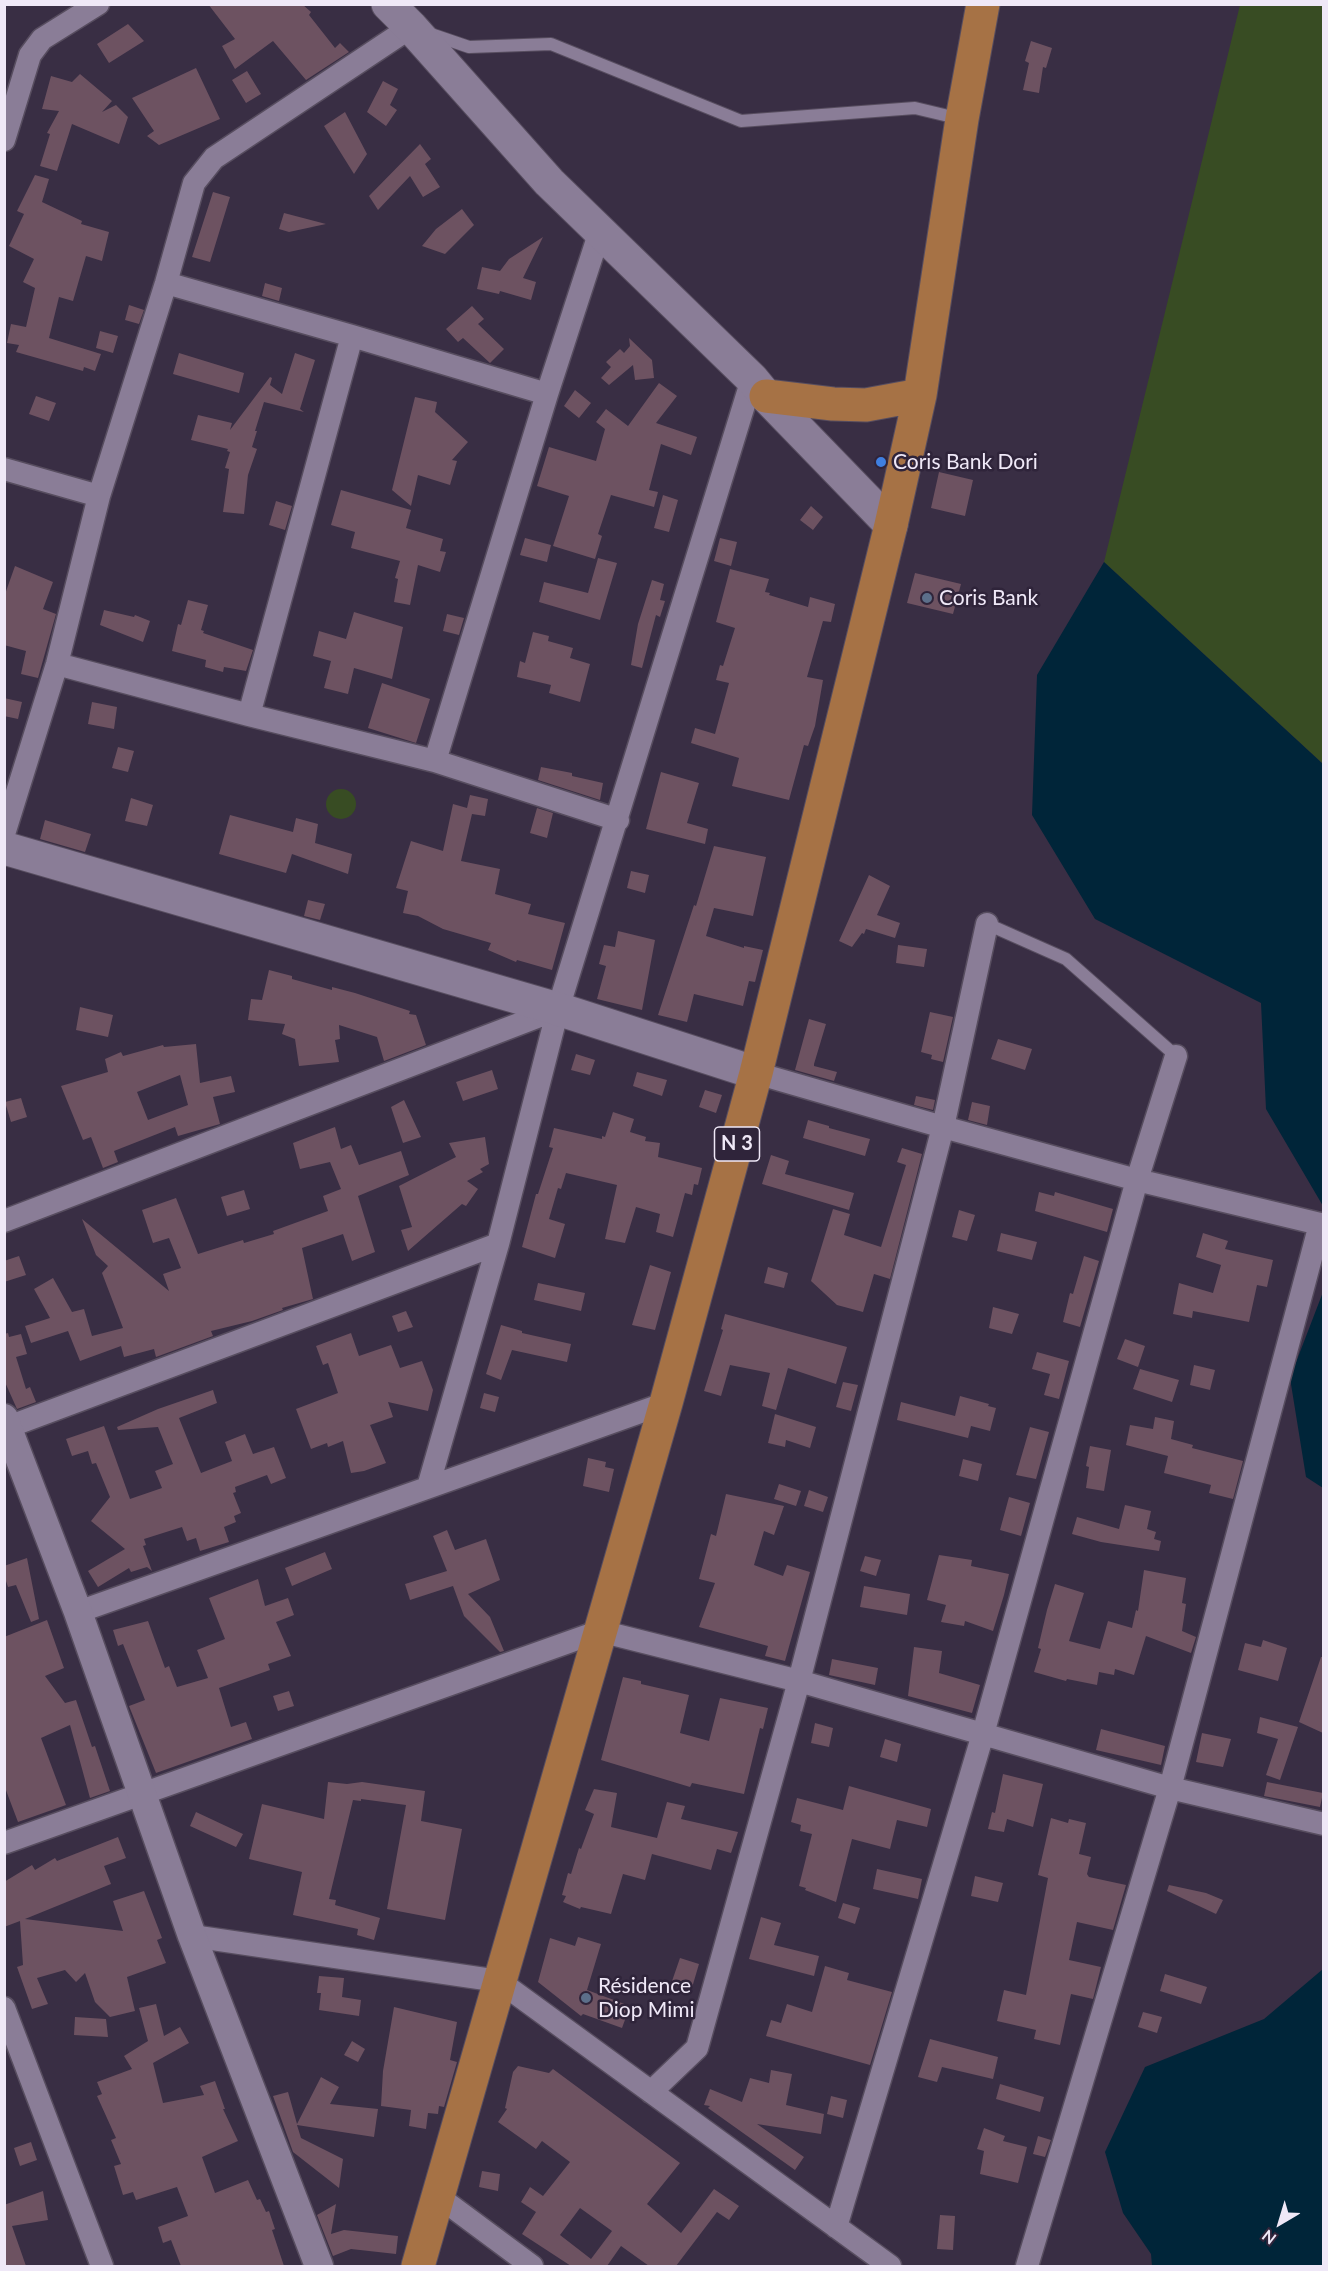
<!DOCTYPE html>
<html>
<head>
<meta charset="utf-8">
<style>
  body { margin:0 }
  #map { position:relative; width:1328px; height:2271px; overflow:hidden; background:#392e44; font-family:Lato,sans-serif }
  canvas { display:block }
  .frame { position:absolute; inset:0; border:6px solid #efe8f7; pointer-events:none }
  .north { position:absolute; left:1250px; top:2193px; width:60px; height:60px; -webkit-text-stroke:4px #2f243a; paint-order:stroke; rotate:218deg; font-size:16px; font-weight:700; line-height:24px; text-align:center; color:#efe8f7 }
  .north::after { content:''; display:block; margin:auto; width:21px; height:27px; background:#efe8f7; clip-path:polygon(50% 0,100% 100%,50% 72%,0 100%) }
</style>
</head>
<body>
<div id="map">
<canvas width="1328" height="2271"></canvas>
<div class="frame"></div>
<div class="north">N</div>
</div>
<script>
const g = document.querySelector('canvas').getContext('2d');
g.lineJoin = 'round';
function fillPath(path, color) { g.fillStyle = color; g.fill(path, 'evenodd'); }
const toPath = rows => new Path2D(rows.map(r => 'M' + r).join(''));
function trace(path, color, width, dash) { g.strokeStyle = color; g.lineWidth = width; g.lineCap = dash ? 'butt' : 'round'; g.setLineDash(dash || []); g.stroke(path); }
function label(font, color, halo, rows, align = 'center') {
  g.font = font + ' Lato,sans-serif'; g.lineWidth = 5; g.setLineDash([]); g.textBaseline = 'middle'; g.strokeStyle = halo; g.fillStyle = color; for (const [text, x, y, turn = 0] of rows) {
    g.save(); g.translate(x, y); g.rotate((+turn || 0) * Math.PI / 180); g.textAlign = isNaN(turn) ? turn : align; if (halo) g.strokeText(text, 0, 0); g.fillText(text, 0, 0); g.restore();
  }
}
fillPath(toPath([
  [1240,5,1323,5,1323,764,1104,562],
  '326 804a15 15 0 1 1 30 0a15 15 0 1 1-30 0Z'
]), '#384c23');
fillPath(toPath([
  [1104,562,1323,764,1323,1206,1266,1109,1261,1003,1095,919,1032,815,1037,675],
  [1323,1292,1323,1488,1306,1477,1290,1378],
  [1323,1969,1323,2266,1152,2266,1151,2254,1123,2213,1105,2152,1145,2067,1264,2019]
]), '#002539');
fillPath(toPath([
  [208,4,302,4,311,12,309,15,335,48,340,43,349,52,306,80,273,41,235,69,222,46,235,39],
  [128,24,144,41,109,63,97,44],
  [1031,41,1052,48,1046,68,1043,67,1039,93,1023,90,1029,63,1025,61],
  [196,68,220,119,159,145,147,136,154,131,132,98],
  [247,71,261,94,246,103,232,80],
  [80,74,112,101,102,112,116,105,128,117,119,144,72,124,57,171,40,166,50,134,47,133,59,111,42,109,51,76,72,82],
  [383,81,398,89,390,105,397,110,386,126,367,112],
  [345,112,367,154,354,174,324,126],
  [420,144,431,159,425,164,440,187,423,197,410,176,378,210,369,196],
  [35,175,49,179,42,202,82,221,81,224,109,232,102,261,86,256,73,301,59,297,49,338,101,354,95,371,84,367,83,371,16,352,19,345,7,343,11,324,26,327,35,288,23,282,34,259,9,246,24,214,17,211],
  [213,192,230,197,210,262,192,257],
  [462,209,474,225,445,254,422,246,436,229],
  [284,213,326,224,289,232,279,229],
  [543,237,523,278,536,282,531,300,500,291,499,294,477,289,482,267,500,271,509,259],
  [265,283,282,288,279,301,262,296],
  [129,305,144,310,139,324,125,320],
  [472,306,484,319,478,324,504,349,490,363,463,338,458,342,446,329],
  [100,331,118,336,113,353,96,348],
  [629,338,652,360,654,378,635,380,633,365,609,385,601,378,611,367,606,362,620,349,624,353,630,346],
  [179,353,244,373,239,393,173,374],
  [295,353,315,360,300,409,304,412,264,402,255,431,257,431,252,447,257,449,248,475,244,514,223,512,229,469,225,468,230,452,227,451,228,449,191,440,198,415,232,423,230,430,270,377,272,378,270,385,282,394],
  [659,383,677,396,656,423,697,437,691,455,661,444,649,490,658,492,654,507,611,495,598,534,602,536,595,559,553,546,569,496,537,486,549,447,596,461,605,429,596,422,606,409,628,426],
  [575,390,591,403,579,418,564,406],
  [36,396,56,403,49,421,29,414],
  [415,397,437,402,435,412,468,442,452,460,457,461,450,485,418,475,411,506,392,490],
  [939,472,973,480,965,516,931,508],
  [341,490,411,510,406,528,443,539,440,551,446,552,440,572,418,565,410,605,394,602,398,579,395,578,400,561,351,548,355,532,331,525],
  [663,495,678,500,669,532,654,528],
  [276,501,292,506,285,530,269,525],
  [811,506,823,517,813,530,800,520],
  [525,538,551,545,547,562,520,555],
  [720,538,737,542,731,566,714,561],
  [598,558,617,563,600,620,539,602,544,582,588,593],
  [15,566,53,582,43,609,56,614,38,678,21,674,26,651,4,645,4,597],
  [730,569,769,579,765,592,770,593,769,595,808,607,810,597,835,604,831,622,823,621,807,677,823,680,815,726,808,746,804,745,789,800,732,786,739,758,691,743,695,728,715,734,729,683,716,680,720,665,723,666,735,628,716,622],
  [915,573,961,584,953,614,907,603],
  [652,580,664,584,660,600,665,601,660,617,656,615,642,668,631,665,638,624],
  [188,600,208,605,201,630,204,631,203,633,253,650,246,671,224,667,223,672,205,667,206,660,172,651,178,624,181,625],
  [104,610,134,617,135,615,150,621,143,642,100,625],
  [354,612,403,627,392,679,354,668,348,694,324,688,331,661,313,656,319,631,346,639],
  [447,614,464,618,459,635,443,631],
  [533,632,549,636,548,641,573,648,570,658,590,664,580,702,549,693,551,685,517,677,520,661,525,663],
  [382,683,430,699,416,743,368,728],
  [4,698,22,702,18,719,4,716],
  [92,702,117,707,114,729,88,724],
  [118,747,134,751,128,772,112,768],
  [541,767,572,773,572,776,603,783,600,800,538,780],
  [661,772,699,783,687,823,708,829,705,844,646,829],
  [470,795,488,799,485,816,472,814,461,861,500,869,495,894,531,904,528,914,565,923,552,970,517,960,516,962,488,950,491,943,443,929,418,916,403,913,408,891,396,888,411,841,443,851,453,804,467,808],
  [131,798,153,805,147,826,125,821],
  [537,808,553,813,547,838,530,833],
  [230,815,293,832,296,818,318,824,315,843,352,854,348,874,292,854,286,873,219,854],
  [45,820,91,834,85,852,40,839],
  [714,846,766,857,753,916,714,908,706,936,744,948,744,946,763,950,755,982,749,981,743,1006,694,994,687,1022,658,1015,694,905,696,906],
  [631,871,649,875,645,893,627,888],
  [869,875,890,886,877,915,900,923,895,938,866,929,864,934,862,933,852,947,839,941],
  [308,900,325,904,320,920,304,916],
  [618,931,655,940,642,1010,597,999,606,966,599,964,604,945,615,947],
  [898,945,927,949,924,967,896,963],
  [269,970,292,976,292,979,332,990,332,987,355,993,410,1011,409,1014,416,1015,426,1045,384,1061,377,1037,339,1025,340,1039,335,1040,339,1062,299,1066,295,1039,282,1034,285,1024,248,1020,251,999,262,1000],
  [80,1007,113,1015,108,1037,76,1030],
  [930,1012,953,1017,943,1062,931,1059,932,1055,921,1052],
  [809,1019,826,1024,814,1064,814,1066,837,1072,834,1081,795,1070],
  [998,1039,1032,1049,1025,1070,991,1059],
  [196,1044,200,1083,231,1076,235,1092,213,1097,220,1124,178,1136,175,1127,114,1151,118,1162,103,1168,91,1137,83,1140,61,1086,108,1072,105,1059,121,1052,123,1056,163,1045,164,1047],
  [180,1075,188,1105,148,1120,137,1092],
  [576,1054,595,1060,590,1075,571,1070],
  [492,1070,498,1089,463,1101,456,1082],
  [637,1072,667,1080,662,1096,633,1086],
  [705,1090,722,1095,716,1113,699,1107],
  [916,1096,935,1100,933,1110,914,1105],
  [21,1098,27,1117,11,1122,5,1102],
  [404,1100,421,1137,403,1143,391,1107],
  [972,1102,990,1106,987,1125,968,1120],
  [613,1112,634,1119,630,1132,646,1137,645,1141,660,1143,658,1157,702,1168,698,1185,694,1184,692,1195,685,1193,673,1237,656,1232,660,1214,636,1207,625,1243,605,1239,617,1185,566,1173,561,1189,558,1188,549,1219,565,1224,555,1258,522,1247,536,1194,538,1194,553,1148,549,1147,554,1128,602,1139,602,1136,605,1137],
  [808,1120,829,1126,829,1128,870,1139,865,1156,803,1138],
  [335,1127,341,1149,351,1145,359,1165,401,1151,409,1175,358,1196,375,1252,352,1261,343,1234,302,1248,313,1299,282,1308,283,1310,252,1321,211,1331,213,1336,156,1357,154,1349,124,1357,121,1346,80,1361,68,1331,31,1343,25,1326,50,1318,34,1289,53,1278,72,1312,84,1309,92,1336,123,1328,102,1273,108,1266,96,1255,82,1219,169,1291,163,1274,181,1268,169,1238,153,1243,142,1210,176,1198,198,1254,243,1240,244,1243,274,1234,273,1231,328,1211,323,1196,341,1189,330,1162,300,1169,293,1143],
  [485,1137,489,1164,480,1169,483,1172,467,1181,478,1189,466,1206,462,1204,408,1251,401,1230,412,1227,399,1186,456,1157,449,1143],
  [902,1148,922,1154,890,1279,874,1274,863,1312,837,1305,811,1281,833,1209,850,1214,844,1235,881,1247,906,1165,897,1162],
  [771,1155,789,1161,785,1174,854,1193,849,1210,762,1184],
  [244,1190,250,1209,227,1216,221,1197],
  [1039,1192,1054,1196,1055,1192,1113,1209,1107,1232,1035,1211],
  [959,1210,975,1215,967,1241,952,1237],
  [1001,1233,1037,1242,1032,1260,997,1251],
  [1203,1233,1228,1241,1225,1249,1273,1260,1267,1287,1257,1285,1249,1322,1193,1311,1192,1318,1173,1314,1179,1283,1213,1293,1221,1265,1196,1257],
  [19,1256,26,1275,4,1282,4,1261],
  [1084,1256,1099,1261,1080,1327,1063,1322,1070,1293,1073,1294],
  [650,1265,671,1272,655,1330,632,1325],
  [768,1267,788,1273,784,1288,764,1283],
  [538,1283,585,1293,581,1311,534,1300],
  [993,1307,1019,1314,1012,1334,989,1328],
  [406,1311,413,1327,398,1332,392,1316],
  [725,1314,847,1347,836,1384,788,1368,776,1410,762,1406,770,1373,730,1365,721,1396,704,1391,723,1330,721,1329],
  [501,1325,522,1331,522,1333,571,1344,567,1362,512,1350,501,1380,486,1374],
  [8,1333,9,1337,21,1334,27,1354,16,1357,26,1389,30,1387,36,1402,17,1409,4,1380,4,1334],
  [351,1333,359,1356,391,1345,400,1368,422,1361,433,1390,428,1411,388,1402,393,1417,370,1425,386,1463,364,1471,351,1473,343,1441,328,1447,327,1443,311,1449,296,1409,338,1393,328,1363,323,1365,316,1346],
  [1125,1339,1145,1346,1138,1367,1117,1359],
  [1037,1352,1069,1361,1059,1399,1044,1395,1050,1374,1032,1369],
  [1194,1365,1215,1370,1210,1390,1190,1385],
  [1140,1369,1179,1380,1172,1402,1133,1389],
  [843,1382,858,1385,851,1411,836,1407],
  [213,1390,217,1403,179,1418,201,1473,232,1461,225,1442,245,1434,253,1454,274,1447,286,1478,271,1484,267,1475,235,1487,236,1492,233,1493,241,1513,234,1516,236,1522,224,1527,229,1542,200,1551,196,1538,187,1541,182,1527,144,1539,146,1545,143,1546,152,1571,147,1567,131,1572,129,1568,98,1587,88,1571,125,1549,91,1521,110,1497,96,1463,92,1464,88,1451,72,1456,66,1439,104,1426,130,1499,162,1488,155,1471,173,1464,158,1427,118,1430,117,1427,158,1409],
  [484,1393,499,1397,495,1412,480,1408],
  [960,1396,989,1404,988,1406,996,1408,990,1431,971,1426,968,1438,897,1420,901,1402,955,1416],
  [775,1414,816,1427,810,1448,786,1440,785,1447,768,1443],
  [1155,1417,1174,1421,1171,1439,1193,1445,1192,1448,1243,1461,1233,1499,1209,1493,1211,1485,1164,1473,1168,1456,1126,1445,1130,1425,1153,1429],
  [1030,1427,1049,1432,1036,1479,1016,1475],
  [1090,1446,1111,1450,1104,1491,1086,1488,1089,1467,1086,1466],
  [588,1458,606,1462,605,1467,614,1469,609,1492,583,1486],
  [963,1459,982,1464,978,1481,959,1476],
  [779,1484,801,1491,796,1506,774,1499],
  [809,1490,828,1497,823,1512,804,1506],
  [726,1494,784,1506,774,1535,764,1531,754,1565,783,1576,787,1565,810,1572,785,1661,765,1656,768,1646,699,1627,715,1583,699,1579,711,1534,716,1536],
  [1009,1497,1030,1503,1021,1536,1000,1530],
  [1125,1505,1151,1511,1147,1529,1156,1532,1154,1539,1161,1541,1159,1551,1101,1542,1072,1534,1077,1517,1119,1529],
  [447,1530,455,1550,486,1539,500,1580,468,1594,490,1617,504,1651,500,1652,464,1616,453,1586,410,1600,405,1584,447,1571,433,1536],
  [325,1552,332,1569,292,1586,285,1568],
  [939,1555,972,1560,971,1566,1009,1574,1004,1595,993,1631,965,1621,964,1626,941,1622,946,1605,927,1600],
  [865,1556,881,1560,876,1576,860,1571],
  [27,1558,39,1619,31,1622,16,1585,8,1587,4,1575,4,1566],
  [1144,1570,1186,1578,1182,1603,1186,1604,1182,1631,1196,1637,1191,1653,1146,1636,1134,1675,1115,1669,1114,1675,1099,1672,1097,1685,1067,1679,1066,1681,1034,1672,1041,1649,1038,1648,1047,1610,1055,1584,1084,1593,1069,1641,1100,1649,1108,1621,1132,1628,1136,1610,1138,1611],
  [258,1579,265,1606,288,1598,294,1615,276,1622,291,1656,268,1664,270,1670,219,1688,231,1727,246,1722,252,1739,156,1773,129,1706,145,1700,123,1644,118,1646,113,1630,148,1621,165,1668,169,1666,177,1687,208,1678,197,1650,225,1639,209,1598],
  [864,1586,910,1594,907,1615,860,1607],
  [47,1620,64,1668,45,1676,65,1703,76,1700,92,1747,95,1746,110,1791,90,1798,70,1725,41,1738,66,1805,18,1822,4,1785,4,1637],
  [1263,1640,1287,1648,1278,1681,1238,1670,1245,1643,1261,1647],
  [914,1647,942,1651,939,1673,980,1685,972,1713,908,1696],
  [1321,1657,1323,1657,1323,1733,1299,1722],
  [832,1659,878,1668,875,1685,829,1675],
  [623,1677,641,1681,641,1684,689,1695,680,1733,709,1741,720,1698,768,1708,763,1729,760,1728,744,1794,692,1783,690,1787,601,1760],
  [289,1691,294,1706,278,1711,273,1696],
  [1260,1717,1298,1727,1280,1780,1266,1775,1278,1739,1257,1733],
  [815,1723,833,1728,829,1747,811,1743],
  [1101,1729,1165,1746,1161,1765,1096,1750],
  [1202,1733,1231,1739,1223,1767,1196,1762],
  [885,1739,901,1744,897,1762,880,1757],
  [1003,1774,1043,1784,1033,1827,1007,1819,1004,1832,988,1829,992,1812,995,1813],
  [328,1782,347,1784,362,1782,425,1791,421,1821,462,1829,445,1920,387,1909,406,1805,361,1799,361,1801,353,1800,329,1899,336,1900,335,1905,380,1918,374,1940,357,1935,358,1929,293,1915,302,1872,249,1859,262,1804,324,1819],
  [1267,1782,1323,1793,1320,1807,1264,1796],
  [849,1786,931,1809,927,1827,897,1820,890,1849,852,1839,836,1902,805,1890,806,1888,799,1886,812,1834,800,1831,801,1825,791,1822,797,1798,843,1810],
  [594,1789,617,1793,611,1827,657,1838,667,1802,685,1806,681,1819,738,1832,731,1853,717,1849,711,1870,652,1854,645,1880,623,1874,611,1914,581,1907,580,1909,563,1902,566,1896,562,1895,568,1873,571,1874,579,1848,581,1849,594,1814,585,1810],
  [196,1812,243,1834,236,1847,190,1826],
  [1051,1818,1068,1823,1069,1819,1086,1823,1079,1854,1091,1857,1087,1874,1089,1877,1126,1885,1113,1930,1077,1922,1069,1960,1101,1967,1093,1999,1071,1994,1060,2045,1034,2039,1036,2030,997,2021,1004,1990,1026,1995,1048,1878,1038,1875],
  [118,1837,126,1858,104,1866,111,1884,25,1919,123,1931,113,1901,144,1891,162,1938,157,1940,166,1963,127,1977,135,2011,110,2017,95,2002,85,1973,76,1982,65,1970,37,1978,48,2004,32,2009,17,1967,23,1965,20,1921,4,1927,4,1882,32,1865,35,1870,55,1858,57,1861],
  [877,1869,922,1879,918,1899,873,1889],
  [975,1876,1003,1883,998,1902,971,1896],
  [1169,1885,1206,1893,1223,1900,1216,1914,1167,1891],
  [843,1903,860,1908,855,1924,838,1918],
  [761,1917,781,1923,774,1945,819,1956,814,1976,749,1959],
  [578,1937,601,1944,587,1990,630,2006,622,2028,583,2014,581,2016,538,1982,550,1938,575,1946],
  [680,1958,699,1964,691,1991,671,1984],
  [825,1966,849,1973,847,1980,892,1992,870,2065,766,2036,771,2020,781,2023,787,2004,812,2012],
  [1165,1974,1207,1987,1201,2004,1160,1991],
  [319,1976,344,1978,342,1997,361,2000,359,2016,319,2010,321,1993,317,1993],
  [156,2004,164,2036,180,2027,189,2043,153,2063,163,2103,204,2095,200,2086,215,2081,225,2109,223,2109,238,2141,202,2157,215,2193,248,2180,257,2200,260,2199,266,2212,269,2211,275,2229,272,2230,284,2266,181,2266,171,2240,163,2243,158,2227,188,2216,177,2187,136,2200,133,2192,123,2195,114,2166,121,2164,111,2140,116,2138,97,2096,102,2094,97,2082,132,2069,124,2056,148,2041,139,2008],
  [394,2007,457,2022,450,2060,457,2062,444,2107,439,2106,438,2114,428,2113,426,2129,409,2126,411,2110,381,2106,383,2071],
  [1143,2012,1162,2017,1157,2033,1138,2027],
  [75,2017,106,2019,108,2037,74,2035],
  [930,2039,998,2057,993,2079,942,2067,937,2082,918,2077],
  [352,2041,365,2049,358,2062,344,2055],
  [518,2066,549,2073,553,2069,680,2163,647,2204,681,2233,714,2189,739,2206,729,2220,717,2212,676,2266,649,2266,621,2246,607,2266,571,2266,522,2234,536,2212,521,2202,530,2187,543,2196,570,2162,542,2141,536,2149,498,2122,507,2109,505,2108,513,2072],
  [580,2208,612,2231,591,2259,560,2235],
  [771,2070,792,2074,786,2105,824,2114,821,2134,757,2124,804,2157,795,2170,708,2108,710,2106,704,2105,710,2089,742,2102,750,2078,769,2083],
  [321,2077,339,2087,330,2104,378,2109,374,2137,297,2125,301,2138,343,2159,339,2188,293,2152,273,2096,288,2092,297,2124],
  [1000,2084,1044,2097,1040,2112,996,2099],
  [831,2096,847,2100,843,2118,827,2114],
  [984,2128,1005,2136,1003,2141,1027,2147,1018,2183,980,2174,984,2151,977,2149],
  [1038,2136,1051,2140,1045,2157,1033,2154],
  [31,2142,37,2160,20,2166,14,2148],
  [482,2171,500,2174,498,2191,479,2187],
  [43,2191,48,2220,12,2226,26,2266,4,2266,4,2205],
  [336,2204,331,2234,344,2230,398,2236,396,2254,351,2249,333,2256,317,2215],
  [940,2215,955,2216,953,2250,937,2249]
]), '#6d5261');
const service = toPath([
  [428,33,469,47,551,44,741,121,915,108,961,119],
  [987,924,1066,959,1176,1056]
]);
const minor = toPath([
  [4,140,30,55,42,39,98,4],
  [166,283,352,336,547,394],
  [4,469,99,496],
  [57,664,249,715,435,761,618,820],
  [249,715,352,336],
  [435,761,547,394,600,231],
  [4,834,57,664,99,496,166,283,194,183,214,158,411,27],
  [756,1073,943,1127,1137,1180,1320,1224,1170,1788,1027,2266],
  [4,1221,558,1009],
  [8,1427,498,1244],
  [428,1487,498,1244,558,1009,752,379],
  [78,1612,666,1403],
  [4,1843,600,1631,799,1681,1170,1788,1324,1824],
  [192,1936,499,1981,890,2266],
  [4,2008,102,2266],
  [651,2092,697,2048,799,1681,943,1127,987,924],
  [439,2197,532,2266],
  [836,2227,983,1734,1137,1180,1176,1056]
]);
const tertiary = toPath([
  [4,1418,78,1612,192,1936,319,2266]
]);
const secondary = toPath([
  [388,4,411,27,549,182,752,379,766,396,891,525],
  [4,848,558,1009,756,1073]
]);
const primary = toPath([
  [766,396,833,404,866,405,920,395],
  [418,2266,666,1403,756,1073,891,525,920,395,962,119,983,4]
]);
trace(service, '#574d5f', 14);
trace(minor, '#574d5f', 25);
trace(tertiary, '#574d5f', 31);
trace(secondary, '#574d5f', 35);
trace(primary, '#574d5f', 35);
trace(service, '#8a7d97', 12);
trace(minor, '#8a7d97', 22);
trace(tertiary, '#8a7d97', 28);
trace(secondary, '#8a7d97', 33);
trace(primary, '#a67245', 33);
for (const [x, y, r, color] of [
  [881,462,6,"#3f7fe0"],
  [927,598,6,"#5c6f8a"],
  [586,1998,6,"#5c6f8a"]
]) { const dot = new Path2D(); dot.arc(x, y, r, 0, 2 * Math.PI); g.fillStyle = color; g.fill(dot); trace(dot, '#2f243a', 2); }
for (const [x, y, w] of [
  [737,1144,45]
]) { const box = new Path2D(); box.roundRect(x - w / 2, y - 17, w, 34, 4.5); g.fillStyle = '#2f243a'; g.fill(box); trace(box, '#efe8f7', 1.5); }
label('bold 20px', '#efe8f7', null, [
  ["N 3",737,1144]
]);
label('21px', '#efe8f7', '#2f243a', [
  ["Coris Bank Dori",893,462],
  ["Coris Bank",939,598],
  ["Résidence",598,1986],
  ["Diop Mimi",598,2010]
], 'left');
</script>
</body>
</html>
